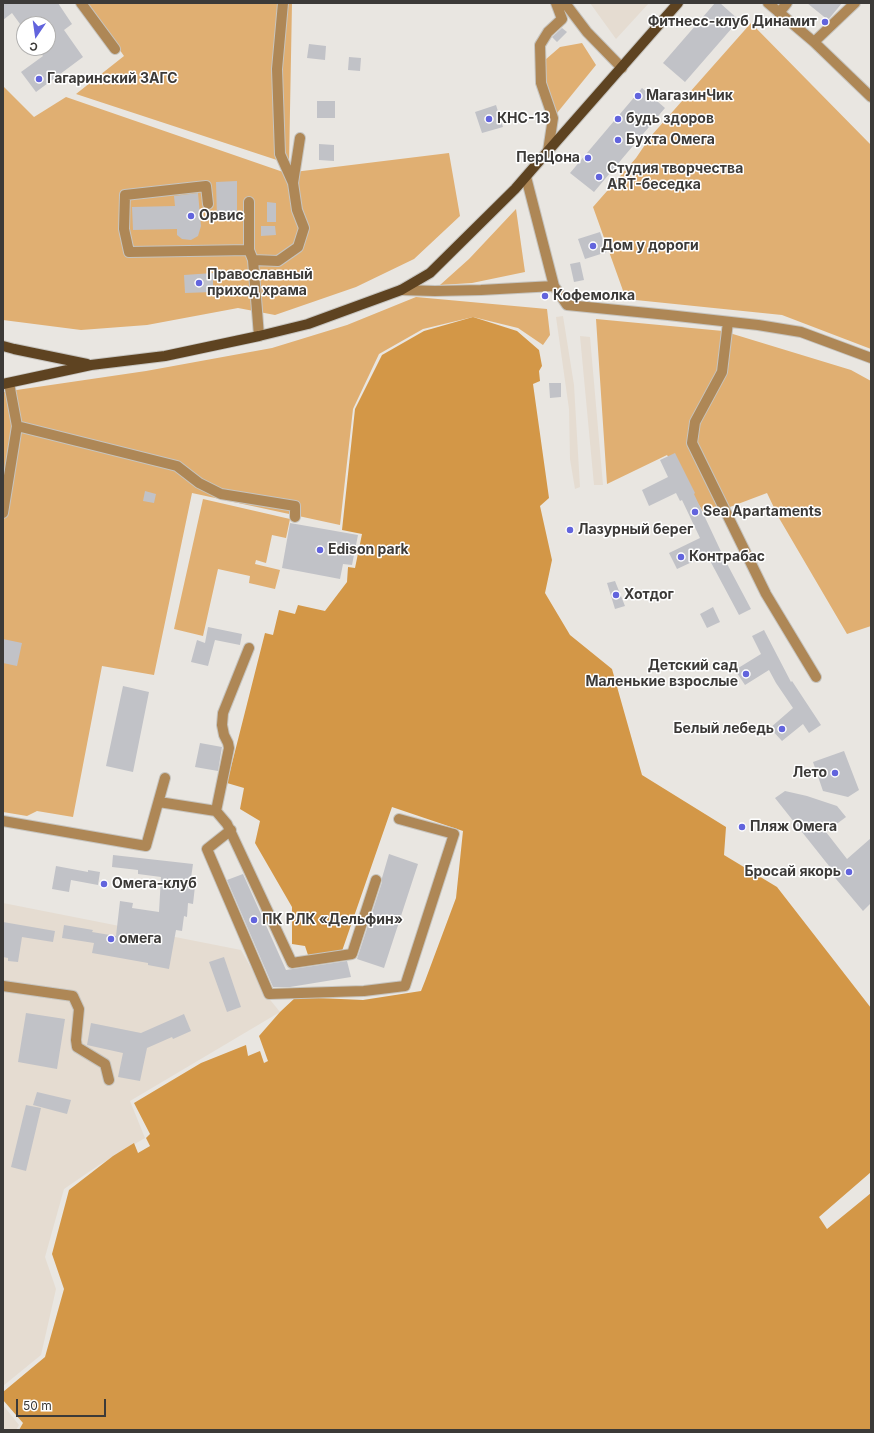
<!DOCTYPE html>
<html>
<head>
<meta charset="utf-8">
<style>
  body { margin:0 }
  #map { position:relative; width:874px; height:1433px; overflow:hidden; background:#e9e6e1; font-family:Inter,sans-serif }
  canvas { display:block }
  .frame { position:absolute; inset:0; border:4px solid #3c3a38; pointer-events:none }
  .north { position:absolute; left:16px; top:16px; width:40px; height:40px; box-sizing:border-box; background:#fff; border:1px solid #b1b0af; border-radius:50%; rotate:193deg; font-size:11px; font-weight:700; line-height:16px; text-align:center; color:#3c3a38 }
  .north::after { content:''; display:block; margin:auto; width:14px; height:18px; background:#6264dd; clip-path:polygon(50% 0,100% 100%,50% 72%,0 100%) }
  .scale { position:absolute; left:16px; top:1399px; width:90px; height:18px; box-sizing:border-box; border:2px solid #3c3a38; border-top:0; padding-left:5px; font-size:12px; line-height:14px; white-space:nowrap; color:#3c3a38; -webkit-text-stroke:3px #fff; paint-order:stroke }
</style>
</head>
<body>
<div id="map">
<canvas width="874" height="1433"></canvas>
<div class="frame"></div>
<div class="north">С</div>
<div class="scale">50 m</div>
</div>
<script>
const g = document.querySelector('canvas').getContext('2d');
g.lineJoin = 'round';
function fillPath(path, color) { g.fillStyle = color; g.fill(path, 'evenodd'); }
const toPath = rows => new Path2D(rows.map(r => 'M' + r).join(''));
function trace(path, color, width, dash) { g.strokeStyle = color; g.lineWidth = width; g.lineCap = dash ? 'butt' : 'round'; g.setLineDash(dash || []); g.stroke(path); }
function label(font, color, halo, rows, align = 'center') {
  g.font = font + ' Inter,sans-serif'; g.lineWidth = 3; g.setLineDash([]); g.textBaseline = 'middle'; g.strokeStyle = halo; g.fillStyle = color; for (const [text, x, y, turn = 0] of rows) {
    g.save(); g.translate(x, y); g.rotate((+turn || 0) * Math.PI / 180); g.textAlign = isNaN(turn) ? turn : align; if (halo) g.strokeText(text, 0, 0); g.fillText(text, 0, 0); g.restore();
  }
}
fillPath(toPath([
  [590,3,649,3,616,39],
  [563,316,574,385,580,487,575,489,570,459,569,409,556,317],
  [580,336,590,337,603,485,594,485],
  [3,903,241,950,267,996,280,1012,130,1101,145,1138,99,1165,64,1189,45,1257,56,1289,41,1355,3,1386],
  [3,1405,19,1425,16,1430,3,1430]
]), '#e5dcd1');
fillPath(toPath([
  [87,3,292,3,289,164,76,94,124,56],
  [751,23,871,145,871,349,782,315,626,299,593,207,636,158,651,136],
  [582,43,596,65,557,113,545,82,545,60,560,47],
  [3,86,34,117,66,97,286,173,449,153,460,216,414,259,356,287,275,315,238,308,147,325,81,330,3,320],
  [516,209,525,272,472,283,440,285,469,259],
  [416,297,547,309,550,335,543,345,518,328,473,317,423,329,379,354,353,409,340,525,192,493,154,675,102,666,73,817,37,811,27,816,3,812,3,392,146,371,272,348,347,325],
  [596,319,723,331,851,370,871,381,871,626,847,634,779,518,767,493,706,516,667,455,607,484],
  [203,499,290,519,286,538,272,535,266,563,256,560,255,564,280,570,275,589,249,583,250,576,218,569,203,636,174,629]
]), '#e0af72');
fillPath(toPath([
  [473,317,517,331,539,350,542,366,539,371,540,381,533,384,549,498,540,506,552,560,545,593,570,635,612,669,642,775,726,827,724,855,777,887,871,1008,871,1172,819,1217,827,1229,871,1193,871,1430,19,1430,23,1423,3,1400,3,1392,45,1357,64,1289,52,1254,69,1190,113,1156,134,1143,138,1153,150,1146,146,1138,150,1134,134,1103,201,1063,246,1045,248,1056,260,1051,264,1063,268,1061,259,1036,280,1012,296,997,363,1000,421,991,425,981,456,898,463,831,392,807,342,951,308,955,305,946,292,944,292,907,255,843,260,821,240,809,244,788,227,783,265,633,273,635,279,610,295,614,298,605,325,611,347,582,348,567,355,568,362,534,342,530,355,409,382,355,424,331]
]), '#d39747');
fillPath(toPath([
  [3,3,58,3,72,24,64,30,83,57,36,92,21,72,43,56,37,48,48,48,48,24,20,24,12,13,3,20],
  [715,3,720,3,739,20,685,82,663,63],
  [807,3,842,3,828,20],
  [562,28,567,32,557,42,552,37],
  [309,44,326,46,325,60,307,58],
  [349,57,361,58,360,71,348,70],
  [642,88,665,108,594,192,570,173],
  [317,101,335,101,335,118,317,118],
  [496,105,503,127,482,133,475,112],
  [319,144,334,145,334,161,319,160],
  [237,181,237,218,217,218,216,182],
  [198,193,201,226,198,236,191,240,182,239,177,235,177,229,133,230,132,207,175,206,174,196],
  [267,202,276,203,276,222,267,222],
  [261,226,275,226,276,235,261,236],
  [600,232,607,252,585,259,578,239],
  [580,262,584,280,574,282,570,264],
  [213,273,213,292,185,293,184,275],
  [549,383,561,383,561,397,550,398],
  [675,453,695,493,694,494,725,560,751,609,739,615,707,555,677,569,669,553,700,538,682,500,680,501,676,493,649,506,642,490,668,477,660,460],
  [145,491,156,494,154,503,143,501],
  [290,523,358,535,352,565,343,564,340,579,282,568],
  [615,581,625,606,615,609,607,583],
  [713,607,720,622,707,628,700,614],
  [208,627,242,634,240,645,215,640,208,666,191,662,197,640,205,643],
  [764,630,791,682,792,681,821,725,809,733,803,724,782,741,770,728,793,708,776,683,769,670,745,685,735,670,761,654,752,636],
  [3,639,22,643,17,666,3,663],
  [123,686,149,692,133,772,106,766],
  [200,743,222,747,218,771,195,767],
  [844,751,859,790,848,797,823,791,813,762],
  [785,791,807,796,837,806,846,817,826,832,847,859,871,838,871,903,863,911,831,873,833,871,775,798],
  [389,854,418,864,384,968,357,959,382,882,382,878],
  [113,855,193,864,190,885,195,886,193,904,188,903,187,917,184,916,182,931,176,930,169,969,148,965,148,963,92,953,94,943,62,938,64,925,93,930,92,932,116,936,120,901,133,903,132,908,159,912,161,877,138,874,138,870,112,867],
  [56,866,88,872,88,870,100,872,98,885,71,880,69,892,52,889],
  [243,874,286,970,347,961,351,977,290,987,273,987,227,880],
  [3,922,55,931,53,942,22,937,18,962,8,961,8,958,3,957],
  [224,957,241,1007,227,1012,209,962],
  [26,1013,65,1019,57,1069,18,1062],
  [184,1014,191,1031,173,1039,172,1037,147,1048,140,1081,118,1077,123,1053,87,1045,91,1023,141,1033],
  [37,1092,71,1100,67,1114,33,1105],
  [26,1105,41,1108,26,1171,11,1167]
]), '#c1c2c7');
const minor = toPath([
  [81,3,115,49],
  [565,3,587,32,622,68],
  [768,3,814,42,871,97],
  [779,13,787,3],
  [814,42,855,3],
  [548,151,553,118,541,83,540,45,548,32,562,19,556,3],
  [526,177,554,286],
  [293,183,300,138],
  [249,202,249,250,253,260,259,336],
  [208,204,206,186,125,195,124,229,129,252,249,250],
  [253,260,278,261,298,247,304,228,297,210,293,183,280,154,277,69,283,3],
  [401,290,435,291,481,290,554,286,567,305,668,315,758,325,801,332,871,358],
  [728,322,722,372,695,422,692,443,766,594,816,677],
  [9,383,17,426,177,466,199,483,221,494,295,506,295,517],
  [3,513,17,426],
  [159,802,216,811,227,824,292,963,352,954,376,880],
  [216,811,229,748,228,743,224,735,222,725,223,713,249,648],
  [3,821,146,846,165,778],
  [231,830,207,849,269,994,364,991,405,986,454,834,399,819],
  [3,986,73,996,79,1009,76,1040,77,1047,105,1064,109,1080]
]);
const major = toPath([
  [3,346,14,349,87,364],
  [3,384,91,365,165,356,259,336,308,324,401,290,430,273,515,189,548,151,678,3]
]);
trace(minor, '#c6c4bf', 12);
trace(major, '#c6c4bf', 12);
trace(minor, '#ae8756', 10);
trace(major, '#5e4321', 10);
for (const [x, y, r, color] of [
  [825,22,4,"#6264dd"],
  [39,79,4,"#6264dd"],
  [638,96,4,"#6264dd"],
  [489,119,4,"#6264dd"],
  [618,119,4,"#6264dd"],
  [618,140,4,"#6264dd"],
  [588,158,4,"#6264dd"],
  [599,177,4,"#6264dd"],
  [191,216,4,"#6264dd"],
  [593,246,4,"#6264dd"],
  [199,283,4,"#6264dd"],
  [545,296,4,"#6264dd"],
  [695,512,4,"#6264dd"],
  [570,530,4,"#6264dd"],
  [320,550,4,"#6264dd"],
  [681,557,4,"#6264dd"],
  [616,595,4,"#6264dd"],
  [746,674,4,"#6264dd"],
  [782,729,4,"#6264dd"],
  [835,773,4,"#6264dd"],
  [742,827,4,"#6264dd"],
  [849,872,4,"#6264dd"],
  [104,884,4,"#6264dd"],
  [254,920,4,"#6264dd"],
  [111,939,4,"#6264dd"]
]) { const dot = new Path2D(); dot.arc(x, y, r, 0, 2 * Math.PI); g.fillStyle = color; g.fill(dot); trace(dot, '#fff', 1.5); }
label('bold 14px', '#3c3a38', '#fff', [
  ["Фитнесс-клуб Динамит",817,22,"right"],
  ["Гагаринский ЗАГС",47,79],
  ["МагазинЧик",646,96],
  ["КНС-13",497,119],
  ["будь здоров",626,119],
  ["Бухта Омега",626,140],
  ["ПерЦона",580,158,"right"],
  ["Студия творчества",607,169],
  ["ART-беседка",607,185],
  ["Орвис",199,216],
  ["Дом у дороги",601,246],
  ["Православный",207,275],
  ["приход храма",207,291],
  ["Кофемолка",553,296],
  ["Sea Apartaments",703,512],
  ["Лазурный берег",578,530],
  ["Edison park",328,550],
  ["Контрабас",689,557],
  ["Хотдог",624,595],
  ["Детский сад",738,666,"right"],
  ["Маленькие взрослые",738,682,"right"],
  ["Белый лебедь",774,729,"right"],
  ["Лето",827,773,"right"],
  ["Пляж Омега",750,827],
  ["Бросай якорь",841,872,"right"],
  ["Омега-клуб",112,884],
  ["ПК РЛК «Дельфин»",262,920],
  ["омега",119,939]
], 'left');
</script>
</body>
</html>
